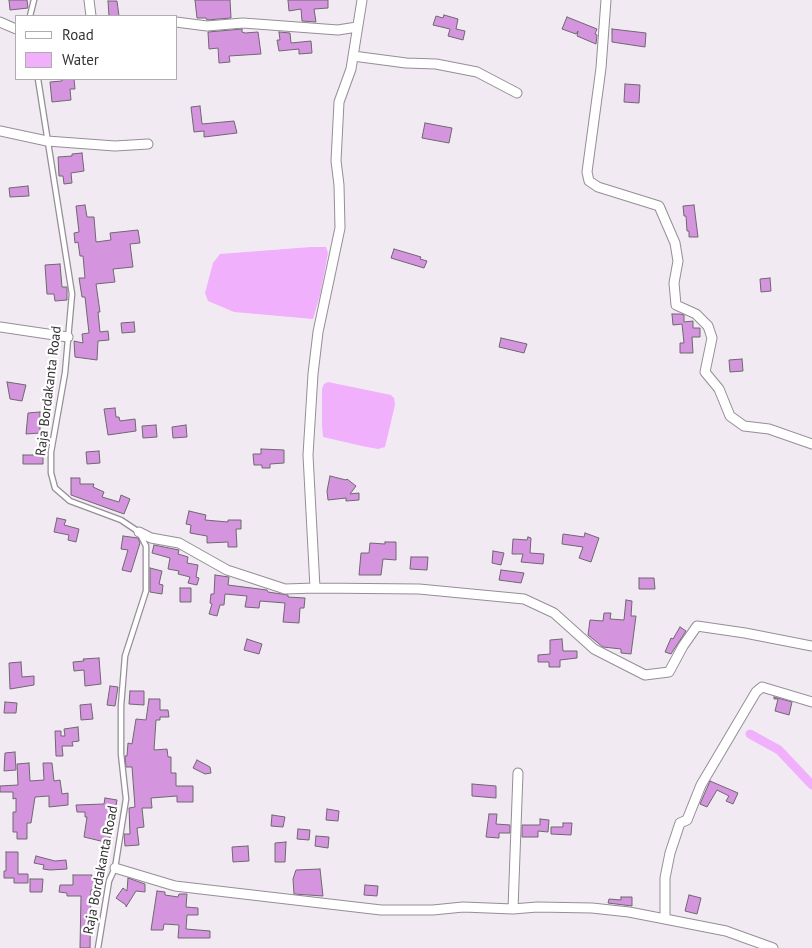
<!DOCTYPE html>
<html>
<head>
<meta charset="utf-8">
<style>
  body { margin:0 }
  #map { position:relative; width:812px; height:948px; overflow:hidden; background:#f2eaf3; font-family:"PT Sans",sans-serif }
  canvas { display:block }
  .legend { position:absolute; left:15px; top:15px; width:162px; height:65px; box-sizing:border-box; background:#fff; border:1px solid #afadaf; margin:0; padding:6px 9px; list-style:none; font-size:15px; color:#363336 }
  .legend li { display:flex; align-items:center; gap:10px; height:25px }
  .legend b { width:25px; border:1px solid #afadaf }
</style>
</head>
<body>
<div id="map">
<canvas width="812" height="948"></canvas>
<ul class="legend">
<li><b style="height:6px;background:#fff"></b>Road</li>
<li><b style="height:14px;background:#f1b0fb"></b>Water</li>
</ul>
</div>
<script>
const g = document.querySelector('canvas').getContext('2d');
g.lineJoin = 'round';
function fillPath(path, color) { g.fillStyle = color; g.fill(path, 'evenodd'); }
const toPath = rows => new Path2D(rows.map(r => 'M' + r).join(''));
function trace(path, color, width, dash) { g.strokeStyle = color; g.lineWidth = width; g.lineCap = dash ? 'butt' : 'round'; g.setLineDash(dash || []); g.stroke(path); }
function label(font, color, halo, rows, align = 'center') {
  g.font = font + ' "PT Sans",sans-serif'; g.lineWidth = 4.5; g.setLineDash([]); g.textBaseline = 'middle'; g.strokeStyle = halo; g.fillStyle = color; for (const [text, x, y, turn = 0] of rows) {
    g.save(); g.translate(x, y); g.rotate((+turn || 0) * Math.PI / 180); g.textAlign = isNaN(turn) ? turn : align; if (halo) g.strokeText(text, 0, 0); g.fillText(text, 0, 0); g.restore();
  }
}
fillPath(toPath([
  [311,247,326,247,328,253,320,295,313,319,234,312,208,301,205,293,213,263,220,254],
  [328,382,391,395,394,398,395,405,385,447,378,449,362,446,323,437,322,426,322,389,324,384]
]), '#f1b0fb');
trace(toPath([
  [750,734,779,750,812,785]
]), '#f1b0fb', 9);
const building = toPath([
  [9,0,27,0,28,8,10,10,9,0],
  [195,0,230,0,231,18,207,20,206,18,197,18,195,0],
  [288,0,328,0,328,8,314,9,316,22,302,21,301,9,289,11,288,0],
  [108,1,117,1,119,16,109,16,108,1],
  [444,15,458,19,456,29,465,31,463,40,448,36,450,29,433,25,436,16,443,18,444,15],
  [567,17,597,29,595,34,597,35,596,44,577,36,578,31,576,34,562,29,567,17],
  [242,29,242,32,245,33,258,32,261,54,229,56,230,62,219,63,218,48,209,49,208,32,242,29],
  [612,29,646,33,645,47,612,42,612,29],
  [279,32,290,33,291,43,311,41,312,53,299,54,299,49,279,51,277,40,280,40,279,32],
  [62,79,74,79,75,89,70,89,71,100,52,102,50,82,62,81,62,79],
  [625,84,640,85,639,103,624,102,625,84],
  [200,106,202,124,234,121,237,133,204,137,204,131,194,132,191,107,200,106],
  [425,123,452,128,449,143,422,138,425,123],
  [82,153,84,171,71,173,72,183,64,184,63,176,59,176,58,157,72,156,72,154,82,153],
  [28,186,29,196,10,197,9,188,28,186],
  [85,205,87,217,94,217,96,242,111,240,110,233,138,230,140,243,130,244,133,267,113,269,115,282,96,284,100,312,98,312,100,332,108,331,109,340,98,341,97,360,75,357,74,341,83,343,82,334,89,333,85,297,82,297,79,278,85,278,83,256,80,256,78,242,75,243,74,233,79,232,76,206,85,205],
  [694,205,698,237,689,237,689,231,687,231,686,216,684,216,683,206,694,205],
  [394,249,421,257,420,259,427,261,424,268,391,258,394,249],
  [60,264,62,287,67,287,67,300,55,301,54,294,47,294,45,265,60,264],
  [770,278,771,291,761,292,760,279,770,278],
  [672,314,680,314,684,315,684,322,693,321,693,328,700,328,700,337,692,337,693,353,680,353,680,343,684,343,682,324,673,325,672,314],
  [134,322,135,332,122,333,121,323,134,322],
  [501,338,527,344,524,353,499,347,501,338],
  [742,359,743,371,730,372,729,360,742,359],
  [7,382,26,385,22,401,10,399,7,382],
  [115,408,116,417,119,417,120,421,135,419,136,431,108,435,104,409,115,408],
  [40,412,40,433,26,434,28,413,40,412],
  [156,425,157,437,143,438,142,426,156,425],
  [186,425,187,437,173,438,172,427,186,425],
  [261,449,284,450,284,463,270,464,270,468,262,468,262,465,254,465,253,454,261,454,261,449],
  [99,451,100,463,87,464,86,452,99,451],
  [23,455,43,455,43,464,23,464,23,455],
  [330,476,346,480,347,479,356,486,350,494,359,493,359,500,346,501,346,498,328,500,327,491,330,476],
  [71,478,80,478,80,484,94,484,93,487,104,492,102,497,119,502,121,495,130,499,124,514,71,495,71,478],
  [189,511,206,515,205,520,228,522,228,520,241,520,241,529,236,529,237,547,228,547,228,542,207,543,207,536,190,533,191,525,186,524,189,511],
  [57,518,66,520,64,525,79,529,76,542,68,540,69,535,54,532,57,518],
  [585,533,599,538,591,562,579,558,583,547,562,544,563,534,584,537,585,533],
  [123,536,138,538,140,543,131,572,122,570,128,550,121,549,123,536],
  [528,537,531,538,530,553,544,554,543,564,521,562,523,554,512,554,513,539,527,540,528,537],
  [385,542,396,542,396,560,383,559,381,575,359,575,361,553,369,553,370,543,385,544,385,542],
  [154,545,179,550,178,554,188,557,187,563,198,565,196,577,199,578,197,585,188,583,190,577,178,574,179,571,168,569,170,558,152,553,154,545],
  [493,551,504,553,501,565,492,563,493,551],
  [411,557,428,557,427,570,410,569,411,557],
  [150,568,162,571,159,584,163,585,162,594,150,592,150,568],
  [501,570,524,573,521,583,499,580,501,570],
  [215,575,229,577,228,585,267,590,268,592,288,595,288,597,305,598,304,608,300,608,299,623,283,622,285,603,260,601,259,608,245,607,247,596,225,594,224,605,220,605,217,616,209,614,212,604,210,603,211,594,214,594,215,575],
  [639,578,654,578,655,589,639,589,639,578],
  [180,588,191,588,191,602,180,602,180,588],
  [626,600,632,601,631,616,636,616,631,654,621,653,621,649,603,647,588,635,590,620,603,621,604,613,611,613,610,619,624,620,626,600],
  [680,627,686,631,671,654,665,652,671,638,673,639,680,627],
  [247,639,262,644,259,654,244,650,247,639],
  [562,639,563,651,577,651,577,658,560,660,560,667,549,667,549,662,538,662,538,655,550,654,550,640,562,639],
  [99,658,101,684,85,686,84,670,74,671,73,662,84,661,83,659,99,658],
  [21,662,22,677,34,676,34,685,10,689,9,663,21,662],
  [110,686,118,687,115,706,107,705,110,686],
  [130,691,144,691,144,705,129,704,130,691],
  [774,697,792,702,789,715,775,711,778,699,774,699,774,697],
  [149,699,160,699,160,710,168,710,169,717,160,717,160,720,156,720,154,750,167,749,168,757,171,757,171,773,176,773,176,786,193,786,193,802,177,802,177,796,151,798,152,808,142,808,144,827,137,828,139,845,125,846,124,834,130,834,129,808,135,807,132,767,126,767,125,756,127,756,128,743,132,744,136,719,146,720,149,699],
  [5,702,17,703,16,713,4,713,5,702],
  [91,704,93,719,81,720,80,705,91,704],
  [78,727,79,741,72,742,73,746,62,746,63,756,56,756,55,731,61,731,61,736,65,736,64,729,78,727],
  [15,752,16,770,4,771,5,753,15,752],
  [197,760,210,767,211,773,205,774,193,768,197,760],
  [29,763,30,781,44,780,43,763,52,763,54,781,60,780,62,794,68,793,68,805,49,807,49,796,35,797,31,823,27,823,27,839,17,839,17,832,13,832,13,812,16,812,16,798,13,799,13,792,0,792,0,786,18,785,17,764,29,763],
  [710,781,738,793,733,804,726,801,729,796,717,790,707,807,700,804,710,781],
  [472,784,496,786,496,798,472,796,472,784],
  [105,798,117,800,109,843,84,837,87,817,85,817,85,812,77,812,76,805,104,804,105,798],
  [327,809,339,811,338,821,326,820,327,809],
  [489,814,497,814,496,824,510,825,510,833,499,833,499,838,486,837,489,814],
  [272,815,285,817,283,827,271,826,272,815],
  [540,819,549,820,548,832,538,831,538,837,522,837,522,825,540,825,540,819],
  [563,823,572,823,571,835,551,834,551,827,563,827,563,823],
  [298,829,310,830,309,840,297,839,298,829],
  [316,836,329,837,328,848,315,846,316,836],
  [286,842,285,862,275,862,275,843,286,842],
  [248,846,249,861,233,862,232,847,248,846],
  [6,852,18,852,18,874,28,874,28,883,14,883,14,878,4,878,4,871,6,871,6,852],
  [36,856,55,861,66,860,67,869,50,870,43,869,44,865,34,863,36,856],
  [320,869,323,896,294,894,293,879,296,870,320,869],
  [73,875,92,875,92,878,95,878,95,890,91,890,90,948,80,948,81,896,67,896,67,893,59,892,60,885,73,885,73,875],
  [128,878,145,884,145,892,136,891,126,907,126,905,116,898,123,888,127,891,128,878],
  [30,879,43,879,42,892,30,892,30,879],
  [365,885,378,886,377,896,364,895,365,885],
  [157,891,165,892,165,895,178,897,179,894,187,894,186,907,198,908,198,915,187,915,186,929,210,931,210,938,178,938,179,925,164,924,163,930,151,930,157,891],
  [689,895,701,898,697,914,685,911,689,895],
  [621,897,632,897,632,906,608,903,609,899,621,900,621,897]
]);
fillPath(building, '#d495de');
trace(building, '#6e686f', 1);
const lane = toPath([
  [30,16,34,0],
  [38,79,72,294,65,373,51,452,51,473,55,488,70,501,121,520,139,532,146,546,146,591,125,656,121,706,121,754,126,799,115,868,109,881,98,948]
]);
const street = toPath([
  [89,0,91,16],
  [606,0,601,68,587,172,589,181,598,187,659,206,675,243,678,261,674,283,676,305,696,314,708,326,712,338,705,372,719,389,730,416,744,426,769,429,812,444],
  [0,22,16,29],
  [176,22,207,26,243,23,338,30,357,27],
  [353,56,406,63,436,64,477,72,517,93],
  [0,131,47,141,115,146,148,144],
  [0,327,68,337],
  [139,532,151,538,179,543,227,570,285,589,315,588,308,455,313,374,318,332,340,228,339,185,336,161,339,102,351,69,362,0],
  [315,588,419,589,524,599,554,613,594,649,645,675,669,672,683,646,697,626,745,633,812,646],
  [115,868,175,886,381,910,433,910,463,907,513,909,537,907,592,908,629,912,665,919,665,878,670,853,680,823,687,820,701,785,756,692,762,687,812,702],
  [513,909,518,773],
  [665,913,665,919,726,931,773,948]
]);
trace(lane, '#958e96', 7);
trace(street, '#958e96', 11);
trace(lane, '#fff', 4.5);
trace(street, '#fff', 9);
label('14px', '#363336', '#fff', [
  ["Raja Bordakanta Road",49,391,-83],
  ["Raja Bordakanta Road",101,870,-79]
]);
</script>
</body>
</html>
